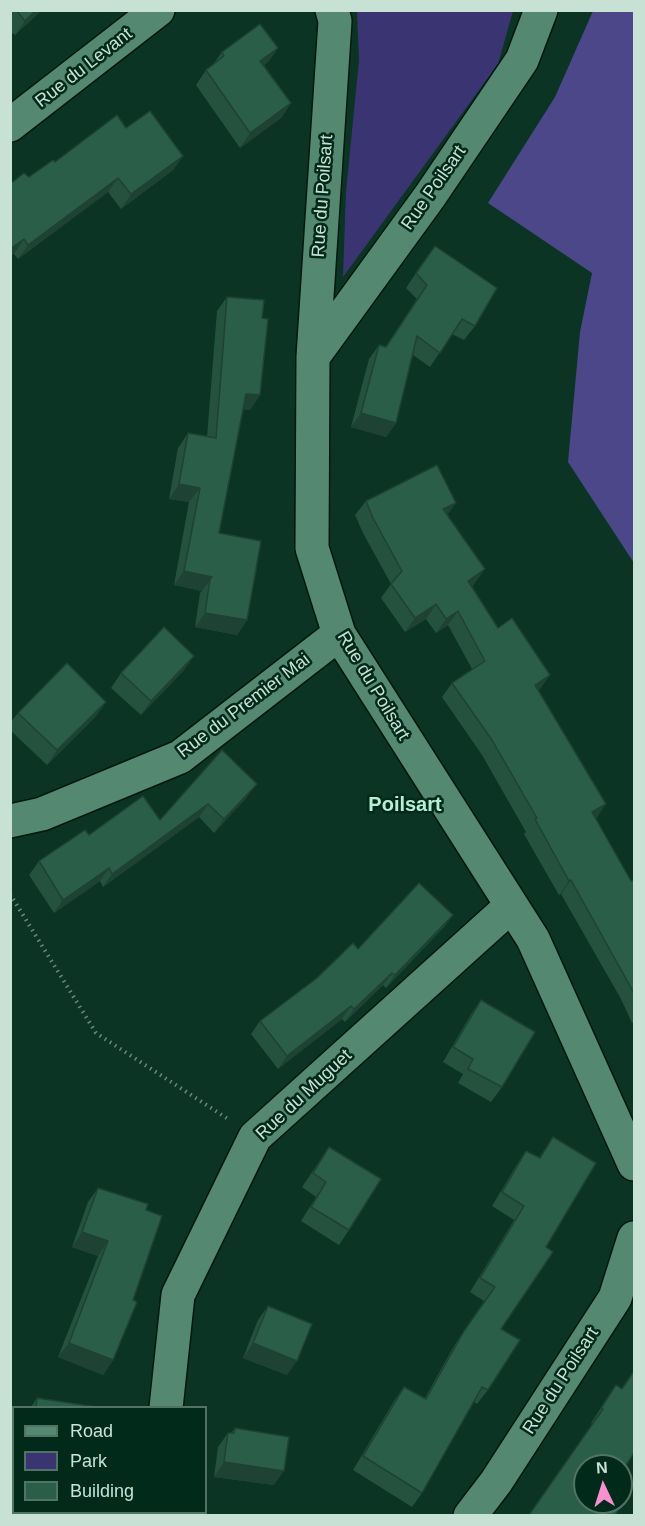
<!DOCTYPE html>
<html>
<head>
<meta charset="utf-8">
<style>
  body { margin:0 }
  #map { position:relative; width:645px; height:1526px; overflow:hidden; background:#0c3425; font-family:Helvetica,sans-serif }
  canvas { display:block }
  .frame { position:absolute; inset:0; border:12px solid #c7e1d4; pointer-events:none }
  .legend { position:absolute; left:12px; top:1406px; width:195px; height:108px; box-sizing:border-box; background:#012a1b; border:2px solid #507365; margin:0; padding:8px 10px; list-style:none; font-size:18px; color:#c7e1d4 }
  .legend li { display:flex; align-items:center; gap:12px; height:30px }
  .legend b { width:30px; border:2px solid #507365 }
  .north { position:absolute; left:573px; top:1454px; width:60px; height:60px; box-sizing:border-box; background:#012a1b; border:2px solid #507365; border-radius:50%; rotate:356deg; font-size:16px; font-weight:700; line-height:24px; text-align:center; color:#c7e1d4 }
  .north::after { content:''; display:block; margin:auto; width:21px; height:27px; background:#f790ce; clip-path:polygon(50% 0,100% 100%,50% 72%,0 100%) }
</style>
</head>
<body>
<div id="map">
<canvas width="645" height="1526"></canvas>
<div class="frame"></div>
<ul class="legend">
<li><b style="height:8px;background:#558871"></b>Road</li>
<li><b style="height:16px;background:#3a3572"></b>Park</li>
<li><b style="height:16px;background:#2b5e49"></b>Building</li>
</ul>
<div class="north">N</div>
</div>
<script>
const g = document.querySelector('canvas').getContext('2d');
g.lineJoin = 'round';
function fillPath(path, color) { g.fillStyle = color; g.fill(path, 'evenodd'); }
const toPath = rows => new Path2D(rows.map(r => 'M' + r).join(''));
function trace(path, color, width, dash) { g.strokeStyle = color; g.lineWidth = width; g.lineCap = dash ? 'butt' : 'round'; g.setLineDash(dash || []); g.stroke(path); }
function label(font, color, halo, rows, align = 'center') {
  g.font = font + ' Helvetica,sans-serif'; g.lineWidth = 5; g.setLineDash([]); g.textBaseline = 'middle'; g.strokeStyle = halo; g.fillStyle = color; for (const [text, x, y, turn = 0] of rows) {
    g.save(); g.translate(x, y); g.rotate((+turn || 0) * Math.PI / 180); g.textAlign = isNaN(turn) ? turn : align; if (halo) g.strokeText(text, 0, 0); g.fillText(text, 0, 0); g.restore();
  }
}
fillPath(toPath([
  [357,11,513,11,498,64,343,277,346,192,359,60]
]), '#3a3572');
fillPath(toPath([
  [593,11,634,11,634,563,568,462,580,332,592,273,488,203,555,97]
]), '#4b4788');
const minor = toPath([
  [332,10,335,21,313,357,312,548,339,634,533,939,634,1164],
  [10,125,158,10],
  [313,357,430,196,522,60,541,10],
  [10,821,42,814,180,757,339,634],
  [166,1408,178,1295,255,1137,511,906],
  [160,1512,160,1516],
  [470,1516,496,1482,615,1298,634,1238]
]);
trace(minor, '#011a0f', 36);
trace(toPath([
  [10,894,96,1033,228,1119]
]), '#68897b', 4, [1.5, 4.5]);
trace(minor, '#558871', 33);
fillPath(toPath([
  [10,10,42,10,15,35,10,31],
  [278,48,268,62,264,65,291,103,281,118,240,148,196,85,206,70,212,66,222,52],
  [126,128,183,156,173,170,121,209,108,192,18,259,14,254,29,177,55,162],
  [416,273,475,326,464,340,452,334,430,367,413,355,396,423,386,437,351,427,369,359,379,345,386,347,417,299,406,288],
  [227,297,262,318,260,395,250,410,243,409,219,533,247,620,237,635,195,627,200,593,202,591,174,585,189,502,169,499,178,448,188,433,207,437,217,311],
  [366,501,447,515,475,583,472,586,498,628,550,675,539,690,596,819,631,881,634,882,634,1022,632,1023,621,999,561,894,559,895,524,834,526,832,482,755,442,697,452,683,472,669,448,625,436,633,426,619,405,632,381,598,391,584,363,533,355,515],
  [194,656,184,670,141,715,111,688,121,673],
  [106,702,96,716,47,765,10,730,10,723,18,713],
  [222,750,247,797,214,833,199,817,103,887,100,881,54,913,29,875,39,861,89,835,160,820],
  [453,915,444,927,386,988,383,985,345,1022,342,1019,278,1069,251,1034,260,1021,358,949],
  [481,1000,502,1087,491,1102,458,1083,463,1074,443,1062,471,1014],
  [553,1137,546,1247,501,1329,488,1390,477,1404,474,1402,422,1493,412,1507,353,1470,394,1401,404,1387,425,1398,454,1346,484,1301,470,1292,514,1220,492,1206,516,1166,526,1151,539,1158],
  [329,1147,349,1230,339,1245,301,1221,316,1197,302,1187],
  [98,1188,146,1210,133,1300,113,1360,103,1375,58,1357,98,1256,72,1247,88,1202],
  [268,1306,287,1375,243,1358,258,1320],
  [616,1385,621,1473,593,1424,591,1423],
  [37,1398,97,1407,31,1407],
  [235,1428,274,1485,214,1477,218,1447,228,1433,231,1433]
]), '#25513f');
fillPath(toPath([
  [36,10,42,10,15,35,25,21],
  [278,48,268,62,250,75,260,61],
  [291,103,281,118,240,148,250,133],
  [183,156,173,170,121,209,131,194],
  [118,178,108,192,18,259,28,245],
  [24,239,14,254,10,256,10,249],
  [246,394,260,395,250,410,235,409],
  [361,413,396,423,386,437,351,427],
  [179,484,200,488,189,502,169,499],
  [456,503,446,517,443,509],
  [485,569,475,583,458,595,468,581],
  [184,571,212,577,202,591,174,585],
  [436,604,426,619,405,632,415,618],
  [458,611,448,625,436,633,446,619],
  [205,613,247,620,237,635,195,627],
  [194,656,184,670,141,715,151,701],
  [550,675,540,689,525,699,535,685],
  [106,702,96,716,47,765,57,750],
  [257,784,247,797,214,833,224,819],
  [208,804,199,817,103,887,112,874],
  [606,804,596,819,592,812],
  [109,868,100,881,54,913,63,900],
  [571,880,561,894,559,895,569,881],
  [453,915,444,927,386,988,395,975],
  [392,973,383,985,345,1022,354,1009],
  [351,1006,342,1019,278,1069,287,1056],
  [82,1232,108,1241,98,1256,72,1247],
  [69,1343,113,1360,103,1375,58,1357],
  [253,1343,297,1361,287,1375,243,1358],
  [224,1462,284,1471,274,1485,214,1477]
]), '#1e4233');
const building = toPath([
  [16,10,36,10,25,21,16,10],
  [260,24,278,48,260,61,291,103,250,133,206,70,224,56,222,52,260,24],
  [150,111,183,156,131,194,118,178,28,245,24,239,10,249,10,184,24,173,29,177,53,160,55,162,117,115,126,128,150,111],
  [435,246,497,288,475,326,462,319,440,353,417,336,396,423,361,413,379,345,386,347,427,285,416,273,435,246],
  [227,297,264,300,262,318,268,319,260,395,246,394,219,533,261,541,247,620,205,613,210,579,212,577,184,571,200,488,179,484,188,433,216,438,227,297],
  [437,465,456,503,443,509,485,569,468,581,498,628,512,618,550,675,535,685,606,804,592,812,631,881,633,880,634,882,634,993,571,880,569,881,535,819,537,818,492,740,452,683,485,661,458,611,446,619,436,604,415,618,391,584,402,571,373,518,366,501,437,465],
  [164,627,194,656,151,701,121,673,164,627],
  [67,663,106,702,57,750,18,713,67,663],
  [222,750,257,784,224,819,208,804,112,874,109,868,63,900,39,861,85,830,89,835,143,796,160,820,222,750],
  [419,883,453,915,395,975,392,973,354,1009,351,1006,287,1056,260,1021,317,978,353,943,358,949,419,883],
  [481,1000,535,1032,502,1087,468,1069,473,1059,453,1047,481,1000],
  [553,1137,596,1163,546,1247,553,1252,501,1329,520,1340,488,1390,482,1387,422,1493,363,1456,404,1387,426,1399,464,1331,495,1287,480,1278,524,1206,502,1192,526,1151,540,1158,553,1137],
  [329,1147,381,1179,349,1230,311,1207,326,1182,313,1173,329,1147],
  [98,1188,148,1204,146,1210,162,1216,133,1300,137,1302,113,1360,69,1343,108,1241,82,1232,98,1188],
  [268,1306,312,1324,297,1361,253,1343,268,1306],
  [634,1371,634,1453,621,1473,621,1466,585,1466,585,1502,621,1502,621,1473,634,1482,634,1487,615,1515,529,1515,603,1409,601,1408,616,1385,622,1389,634,1371],
  [37,1398,97,1407,36,1407,37,1398],
  [235,1428,289,1437,284,1471,224,1462,228,1433,234,1433,235,1428],
  [85,1513,117,1514,117,1515,85,1515,85,1513]
]);
fillPath(building, '#2b5e49');
trace(building, '#1e4233', 1.5);
label('18px', '#c7e1d4', '#012a1b', [
  ["Rue du Levant",84,68,-38],
  ["Rue Poilsart",434,188,-55],
  ["Rue du Poilsart",323,196,-86],
  ["Rue du Poilsart",373,686,59],
  ["Rue du Premier Mai",244,706,-37],
  ["Rue du Muguet",304,1095,-43],
  ["Rue du Poilsart",561,1381,-57]
]);
label('bold 20px', '#b7eed4', '#012a1b', [
  ["Poilsart",405,805]
]);
</script>
</body>
</html>
